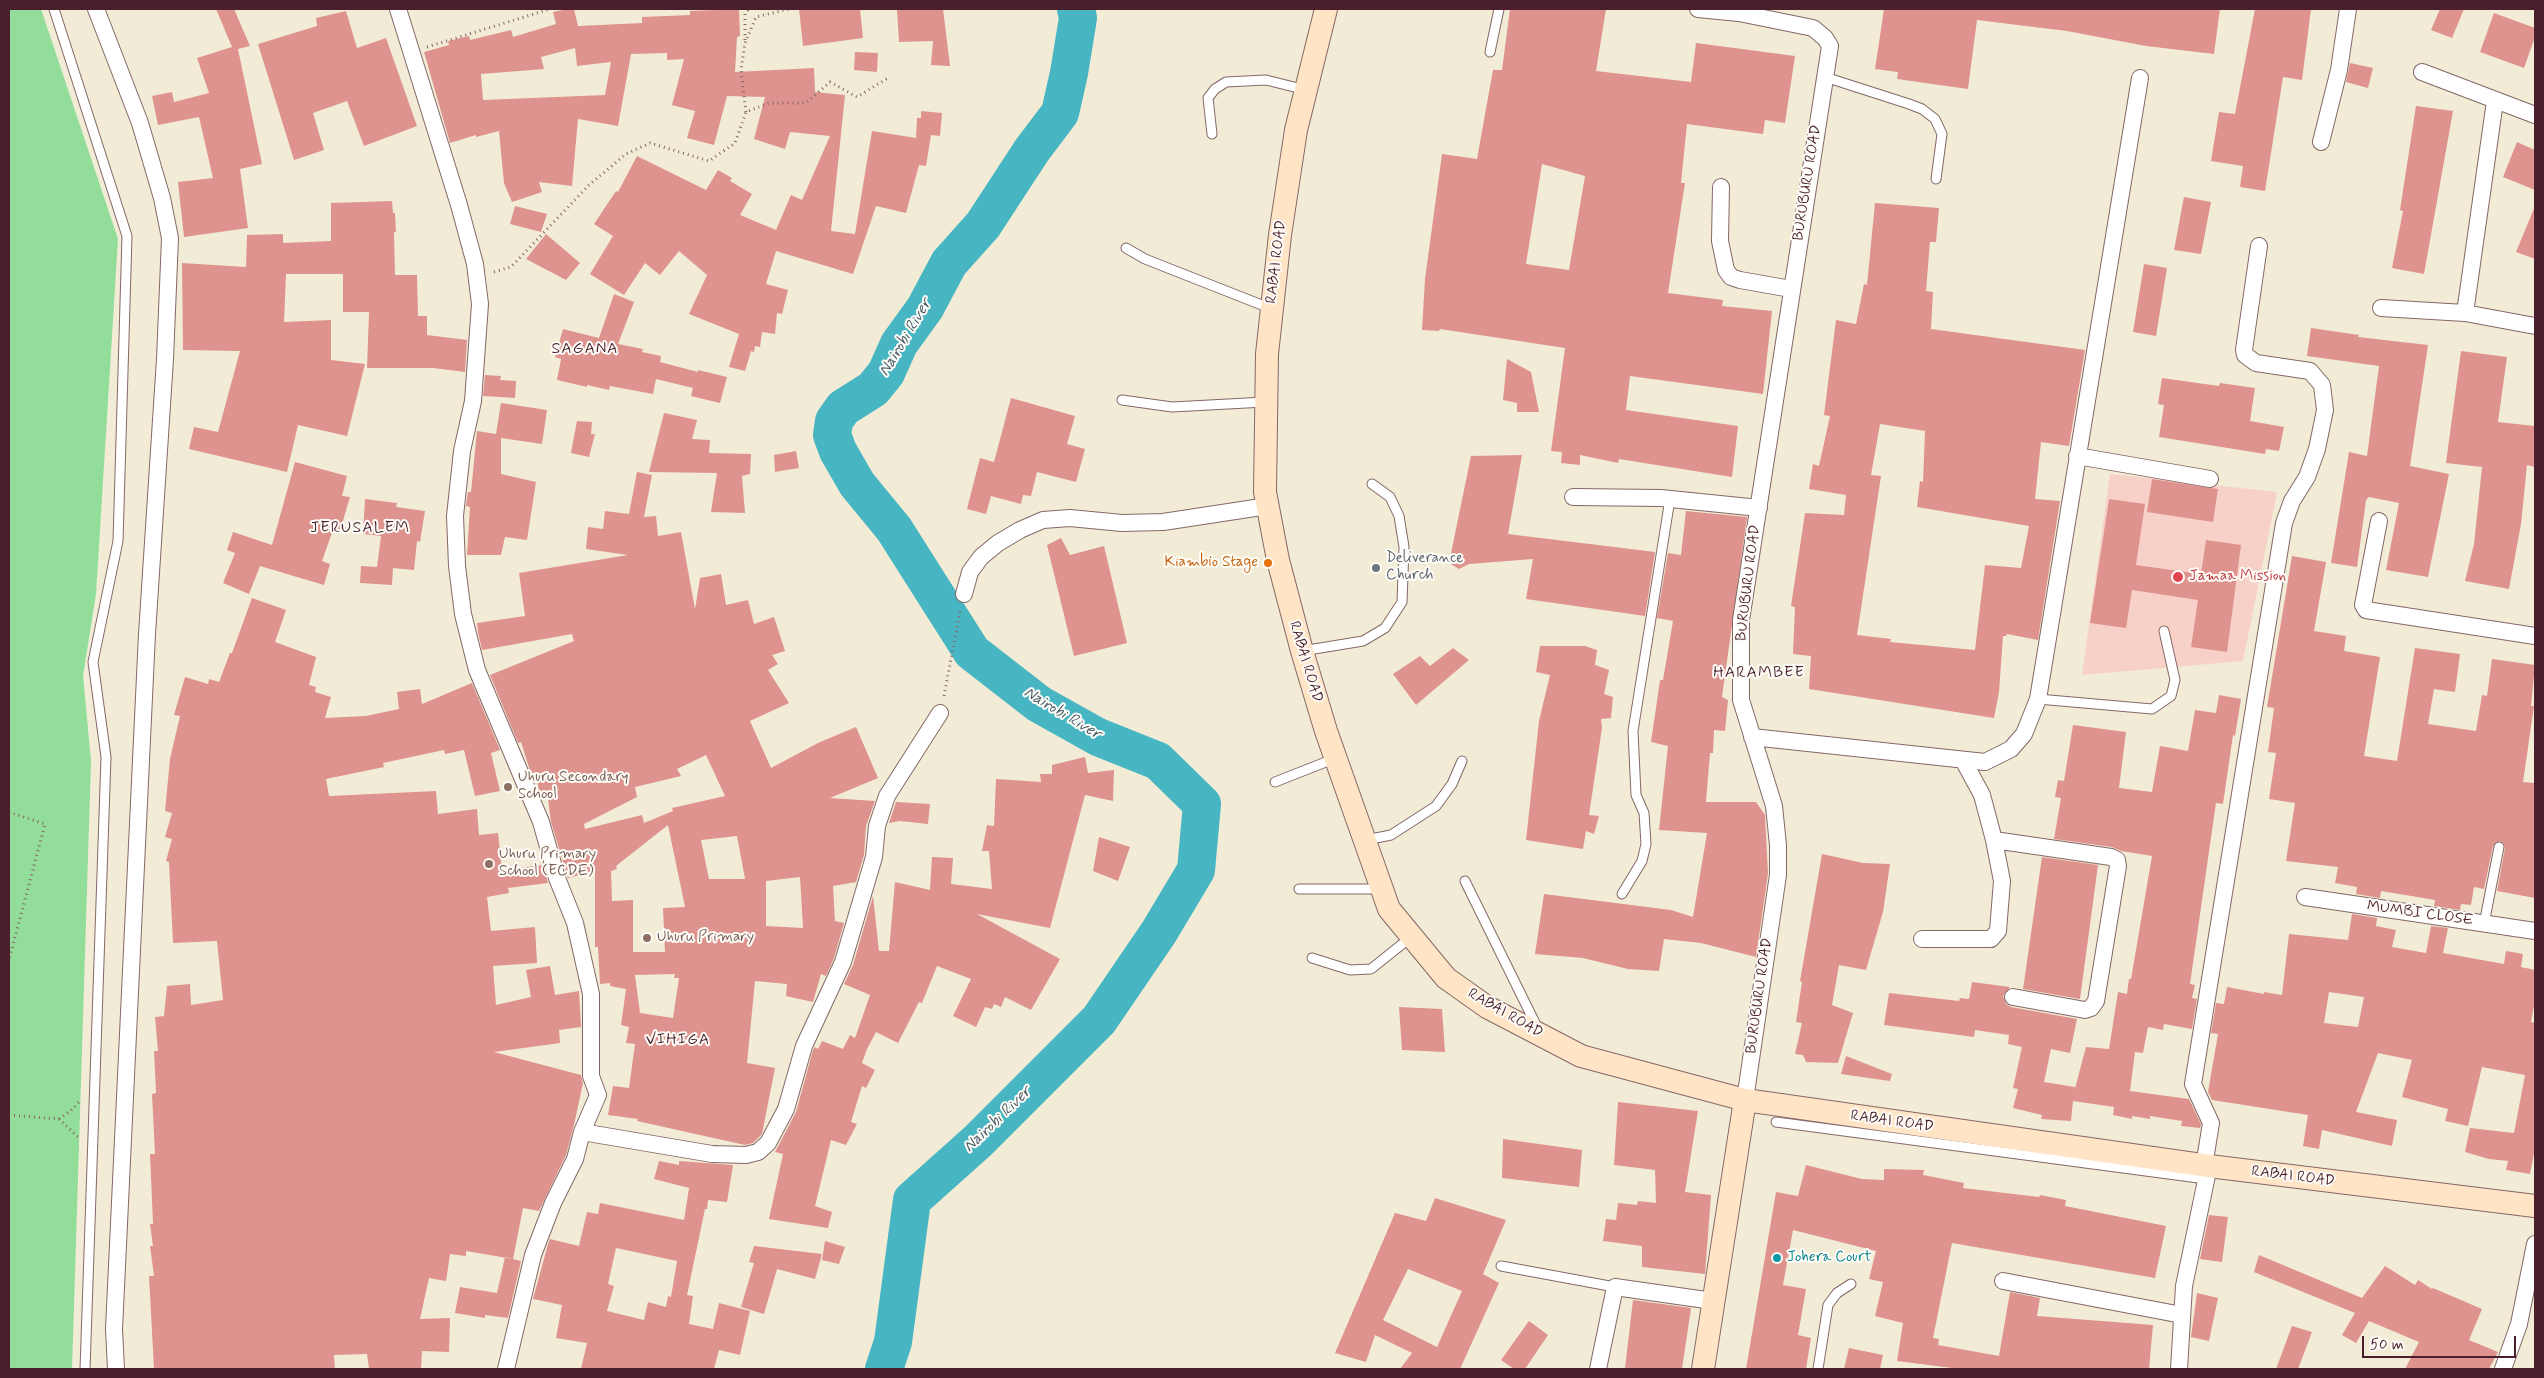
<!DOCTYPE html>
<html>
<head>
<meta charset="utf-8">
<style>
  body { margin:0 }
  #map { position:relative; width:2544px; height:1378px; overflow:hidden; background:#f2ecd6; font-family:Mynerve,sans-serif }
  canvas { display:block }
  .frame { position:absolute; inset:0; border:10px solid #4a1f2b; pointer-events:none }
  .scale { position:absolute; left:2362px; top:1336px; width:154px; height:22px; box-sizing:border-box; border:2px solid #4a1f2b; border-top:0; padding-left:6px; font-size:15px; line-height:18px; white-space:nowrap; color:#4a1f2b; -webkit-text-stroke:4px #fdfcf7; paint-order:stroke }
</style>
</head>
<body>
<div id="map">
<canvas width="2544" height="1378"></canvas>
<div class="frame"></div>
<div class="scale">50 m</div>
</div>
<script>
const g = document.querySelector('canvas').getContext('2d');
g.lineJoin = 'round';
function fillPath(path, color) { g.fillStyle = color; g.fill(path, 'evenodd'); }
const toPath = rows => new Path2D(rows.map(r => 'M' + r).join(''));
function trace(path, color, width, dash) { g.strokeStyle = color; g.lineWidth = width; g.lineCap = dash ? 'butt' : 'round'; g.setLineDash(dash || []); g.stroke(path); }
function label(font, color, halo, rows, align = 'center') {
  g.font = font + ' Mynerve,sans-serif'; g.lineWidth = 4; g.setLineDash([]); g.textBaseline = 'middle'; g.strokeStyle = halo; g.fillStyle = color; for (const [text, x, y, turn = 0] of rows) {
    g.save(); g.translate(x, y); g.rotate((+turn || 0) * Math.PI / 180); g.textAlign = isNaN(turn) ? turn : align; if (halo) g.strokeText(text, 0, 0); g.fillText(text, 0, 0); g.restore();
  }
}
fillPath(toPath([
  [2110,474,2277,492,2243,661,2082,675]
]), '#f7d1c8');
fillPath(toPath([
  [9,9,41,9,118,239,96,594,83,676,91,761,72,1369,9,1369]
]), '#92dd9a');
trace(toPath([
  [884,1369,893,1342,912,1200,978,1141,1099,1020,1159,932,1196,870,1202,804,1158,761,1098,737,1039,704,972,652,894,529,857,484,838,451,832,435,834,421,843,408,873,389,886,373,899,344,925,308,949,263,983,225,1032,150,1060,113,1069,73,1078,18,1076,9]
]), '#48b6c2', 38);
fillPath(toPath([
  [216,9,234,9,250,46,238,49,262,164,240,169,248,228,184,237,178,182,213,178,199,117,158,125,152,96,172,92,174,102,209,93,197,58,232,47],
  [568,9,574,9,578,26,642,23,642,17,690,15,690,11,739,9,740,36,737,37,735,72,814,68,815,92,845,95,831,231,855,234,872,131,916,138,917,118,921,118,921,111,942,113,940,136,931,135,926,166,919,165,906,213,876,206,853,274,776,251,766,284,788,290,782,314,777,313,775,334,762,332,760,347,755,346,754,352,751,351,745,371,729,367,739,334,689,314,707,275,679,251,660,275,645,263,624,295,590,274,613,236,594,224,616,191,618,192,637,156,706,190,718,170,732,178,730,181,752,194,740,215,776,230,791,195,802,200,830,136,790,132,785,149,754,139,765,97,727,96,714,145,687,138,695,111,672,105,684,59,667,60,667,53,631,54,618,126,578,119,572,186,539,182,542,192,512,202,504,183,499,131,476,137,476,135,450,143,424,52,449,45,448,41,469,36,470,40,511,30,513,37,556,24,553,12],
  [575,48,577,66,611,62,605,95,483,100,481,74,544,69,541,57],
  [799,9,860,9,863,38,803,46],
  [897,9,943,9,950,66,931,65,933,41,899,42],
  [1510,9,1606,9,1596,71,1691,82,1696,43,1795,56,1785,123,1765,120,1763,134,1687,124,1681,183,1685,183,1668,293,1723,300,1722,306,1772,311,1763,394,1630,376,1626,410,1738,426,1732,477,1619,459,1618,463,1580,455,1580,465,1561,463,1562,452,1551,451,1565,348,1440,329,1439,331,1422,330,1425,279,1442,154,1477,159,1493,70,1502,70],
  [1542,164,1585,176,1569,270,1526,264],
  [1884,9,2220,9,2214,54,2146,46,2067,31,1977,20,1968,89,1897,79,1898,72,1875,69],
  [2255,9,2311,9,2302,80,2283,77,2265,191,2240,187,2243,166,2211,161,2219,112,2235,114],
  [2440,9,2464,9,2452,38,2431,30],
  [346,11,357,48,386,38,417,126,364,146,347,101,313,113,324,150,294,160,258,44,317,26,316,18],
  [2494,13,2535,28,2535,37,2524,68,2480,52],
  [855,52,878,53,877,72,854,70],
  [2350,63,2373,68,2368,88,2346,82],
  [2416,106,2453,111,2424,274,2392,268,2403,211,2400,210],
  [2517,142,2535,150,2535,190,2503,177],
  [2184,197,2211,202,2201,254,2174,250],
  [392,201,393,213,395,213,396,232,394,232,395,275,417,275,418,316,427,316,427,335,467,340,465,372,433,368,367,368,369,312,343,312,343,274,286,274,284,322,331,320,331,360,365,364,347,436,298,425,287,472,189,449,194,427,218,432,240,351,183,350,182,263,246,267,247,235,283,234,283,243,331,241,331,203],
  [1875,203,1939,208,1936,242,1930,242,1926,291,1933,292,1931,329,2085,350,2069,446,2041,442,2035,499,2060,501,2038,640,2007,634,2006,636,2003,636,1999,692,1994,718,1809,689,1811,656,1793,654,1795,607,1791,606,1805,513,1844,515,1846,495,1809,489,1813,464,1819,466,1830,416,1824,415,1836,320,1856,324,1864,284,1867,285],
  [1880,424,1925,431,1923,482,1920,481,1917,507,2029,526,2021,568,1985,565,1975,650,1890,642,1891,639,1857,635,1881,476,1871,475],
  [515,206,547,214,541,232,510,224],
  [2535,206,2535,259,2516,252],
  [546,234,580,263,566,280,526,259],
  [2144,264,2167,268,2156,336,2133,332],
  [614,294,634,302,618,344,643,349,642,352,661,356,660,362,698,372,698,370,727,377,720,403,691,396,693,388,656,379,653,394,610,386,609,390,587,385,587,387,557,380,561,359,555,357,563,329,599,338],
  [2311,328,2359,335,2358,337,2428,345,2410,466,2449,474,2428,577,2386,570,2399,503,2369,497,2366,500,2357,567,2331,563,2349,452,2367,456,2379,366,2307,356],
  [2461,351,2507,357,2498,422,2535,426,2535,467,2527,465,2521,524,2509,589,2465,581,2474,544,2482,467,2446,463],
  [1507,359,1531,372,1539,412,1517,412,1517,403,1503,400],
  [485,375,501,376,500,380,516,381,515,398,483,396],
  [2162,378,2219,386,2220,383,2255,388,2250,421,2284,427,2279,451,2266,449,2265,454,2159,437,2164,405,2158,404],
  [1011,398,1075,416,1067,444,1085,449,1076,482,1037,472,1031,496,1023,495,1021,504,991,496,986,514,967,509,980,458,994,462],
  [501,403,547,410,542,444,501,438,501,474,536,482,527,540,505,537,501,555,467,555,470,507,466,506,468,492,471,492,477,431,496,434],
  [664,413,697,420,692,439,710,440,709,453,751,454,750,474,742,476,745,513,711,512,717,473,649,472],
  [577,421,592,422,591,434,595,434,589,457,571,453],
  [796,451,799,468,775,472,774,455],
  [1522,455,1508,534,1655,552,1645,616,1526,599,1533,559,1469,564,1459,569,1449,563,1471,456],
  [295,462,347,476,342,496,350,497,340,531,333,530,322,561,330,564,324,585,260,566,249,594,223,583,235,553,227,550,233,532,272,545],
  [637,472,652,475,644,517,656,516,658,536,681,532,695,609,700,578,721,574,726,605,748,600,754,624,774,617,785,651,772,655,778,664,768,670,789,703,750,721,771,768,818,743,856,727,878,778,830,798,875,801,866,826,864,855,856,882,833,886,835,921,844,923,834,958,826,976,821,974,813,1002,786,996,787,984,755,981,747,1063,775,1068,762,1134,753,1143,745,1145,637,1121,638,1119,608,1115,613,1086,629,1088,635,1044,626,1043,629,1027,621,1025,626,989,610,986,610,983,600,984,598,947,595,947,595,871,568,878,551,822,547,791,539,792,536,772,531,774,521,742,518,743,490,675,574,641,572,634,482,650,478,632,477,623,525,616,519,573,628,555,586,549,588,527,603,529,605,511,629,514],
  [706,755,725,796,672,808,673,811,644,823,642,815,585,829,584,824,637,797,635,787,681,776,677,769],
  [668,825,685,907,663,908,665,952,633,952,633,900,612,901,611,871,617,869,616,866],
  [737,836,745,879,709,879,701,840],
  [800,877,803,928,766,926,766,881],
  [675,974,674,978,679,978,673,1018,640,1013,635,975],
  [2152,479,2218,489,2213,522,2147,512],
  [365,499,397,503,396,507,425,511,420,542,417,541,414,570,393,568,392,585,360,583,361,566,377,567,381,536,363,534],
  [2109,499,2145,504,2136,565,2201,574,2206,540,2241,545,2227,652,2191,647,2198,600,2132,590,2126,628,2090,623],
  [1686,511,1747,517,1722,697,1728,700,1725,731,1714,730,1713,753,1710,753,1706,802,1756,802,1765,815,1768,874,1756,957,1701,943,1664,939,1659,971,1628,969,1583,958,1535,954,1544,894,1671,910,1693,917,1707,833,1659,830,1668,746,1651,742,1660,680,1663,680,1673,621,1657,618,1668,553,1681,555],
  [1061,538,1070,555,1104,546,1127,643,1074,656,1047,545],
  [2292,556,2326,562,2314,631,2346,636,2344,651,2380,657,2364,756,2397,761,2415,648,2460,654,2455,692,2434,689,2428,724,2476,731,2482,695,2487,696,2492,659,2535,665,2531,706,2534,706,2523,782,2535,783,2535,898,2497,891,2505,848,2503,843,2500,841,2493,846,2484,889,2474,887,2471,905,2461,904,2460,910,2434,906,2435,900,2381,891,2380,898,2356,894,2357,887,2335,883,2338,867,2286,861,2295,803,2269,799,2276,753,2268,752,2274,708,2267,707],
  [252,598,286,610,275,642,316,657,309,685,316,687,315,692,331,697,325,718,366,716,399,709,397,692,420,689,422,704,472,683,500,750,491,753,500,791,475,796,464,750,445,754,444,750,383,763,384,767,326,779,329,796,436,791,438,814,477,809,479,835,498,833,502,870,543,865,548,883,508,888,509,893,487,897,491,931,535,927,537,963,493,966,496,1005,531,997,526,970,550,966,555,995,579,991,581,1027,559,1030,560,1043,494,1052,581,1075,583,1083,574,1125,566,1155,539,1211,523,1208,513,1259,466,1251,466,1256,450,1254,446,1281,429,1278,420,1319,450,1318,449,1352,422,1351,421,1369,369,1369,367,1354,334,1355,335,1369,154,1369,149,1276,154,1276,150,1246,153,1246,150,1224,153,1224,150,1154,155,1154,152,1094,156,1093,154,1051,158,1051,155,1017,164,1016,167,986,190,984,191,1005,223,1000,217,941,173,943,169,862,166,861,172,839,165,837,172,813,165,811,170,759,180,716,174,715,185,677,208,684,209,679,219,682,230,653,232,653],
  [1540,646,1585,646,1597,650,1595,665,1609,670,1604,694,1613,697,1611,718,1601,719,1602,728,1589,815,1599,816,1594,834,1586,831,1583,849,1526,840,1539,721,1550,675,1536,672],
  [1453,648,1469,660,1416,705,1393,674,1420,656,1430,666],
  [2219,695,2241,699,2235,736,2233,735,2223,804,2216,803,2190,984,2195,985,2192,998,2197,999,2192,1029,2164,1024,2163,1030,2148,1027,2143,1053,2135,1052,2130,1091,2189,1099,2201,1124,2200,1128,2181,1126,2182,1121,2150,1116,2150,1119,2132,1116,2132,1119,2113,1115,2114,1107,2073,1101,2071,1121,2041,1119,2042,1115,2013,1108,2018,1089,2013,1088,2022,1047,2008,1044,2009,1035,1975,1030,1974,1037,1884,1025,1889,993,1959,1001,1960,998,1969,999,1972,982,2010,987,2003,996,2006,1004,2011,1007,2077,1019,2070,1053,2051,1049,2044,1082,2075,1087,2074,1092,2086,1047,2109,1049,2118,992,2127,994,2129,979,2131,979,2152,856,2121,851,2112,847,2054,839,2061,798,2055,797,2058,780,2064,781,2073,725,2126,732,2119,788,2152,792,2160,746,2188,751,2195,710,2216,713],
  [1085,757,1088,773,1114,770,1113,801,1085,795,1050,928,977,914,1060,959,1031,1010,1005,997,1001,1007,994,1004,992,1009,985,1007,976,1027,953,1016,971,979,937,966,922,1003,919,1002,898,1043,876,1032,867,1049,862,1063,875,1070,866,1088,862,1086,851,1122,857,1124,846,1145,831,1140,815,1206,832,1212,828,1228,769,1219,783,1154,775,1152,796,1112,813,1050,815,1047,818,1049,822,1041,843,1049,850,1035,855,1038,870,995,844,984,853,965,873,896,879,951,889,951,895,882,930,890,932,857,953,858,951,884,992,889,989,851,982,851,987,825,994,826,996,779,1041,782,1040,774,1052,774,1052,765],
  [896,802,930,804,928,824,900,821,889,823],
  [1099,837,1130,847,1118,881,1093,871],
  [1822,854,1863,863,1890,864,1883,912,1866,970,1839,965,1832,1005,1853,1013,1838,1063,1806,1062,1803,1055,1795,1054,1802,1023,1796,1022,1802,982,1800,981],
  [2042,857,2098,865,2080,999,2023,989],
  [2352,914,2377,918,2376,926,2396,930,2392,947,2426,953,2431,926,2448,928,2443,953,2504,964,2506,951,2523,954,2521,967,2535,970,2535,1001,2531,1022,2535,1023,2535,1148,2530,1174,2506,1170,2508,1161,2489,1159,2465,1152,2470,1128,2514,1133,2525,1075,2482,1067,2468,1126,2445,1121,2448,1109,2402,1097,2412,1060,2378,1053,2356,1112,2397,1120,2392,1146,2322,1130,2319,1149,2303,1146,2308,1115,2212,1100,2208,1092,2218,1034,2211,1033,2216,1003,2224,1004,2227,987,2264,994,2264,992,2282,995,2289,934,2348,940],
  [2329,992,2364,997,2358,1027,2324,1023],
  [1399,1007,1442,1009,1445,1052,1402,1050],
  [1846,1056,1892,1074,1890,1081,1841,1074],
  [1618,1102,1698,1111,1685,1192,1711,1195,1705,1274,1642,1267,1642,1246,1603,1241,1606,1219,1616,1220,1618,1203,1637,1205,1638,1201,1656,1203,1655,1170,1614,1165],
  [1503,1139,1582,1150,1579,1187,1502,1178],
  [659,1161,679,1165,679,1161,733,1165,727,1202,708,1200,707,1209,705,1209,687,1295,693,1296,689,1324,713,1329,719,1303,750,1311,740,1355,719,1350,714,1369,581,1369,587,1343,556,1338,562,1305,533,1299,548,1244,550,1239,579,1246,587,1212,598,1214,600,1203,684,1220,689,1188,654,1179],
  [616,1248,677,1261,671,1297,668,1296,666,1307,648,1302,644,1320,607,1311,614,1286,608,1284],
  [1806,1165,1862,1179,1884,1180,1884,1169,1924,1170,1923,1175,1964,1183,1963,1188,2039,1197,2040,1195,2066,1200,2065,1206,2166,1226,2155,1278,1952,1243,1933,1338,1939,1339,1938,1345,1999,1356,2010,1292,2040,1298,2037,1316,2153,1325,2149,1369,1960,1369,1897,1361,1903,1323,1875,1316,1883,1282,1869,1279,1876,1251,1793,1230,1783,1285,1806,1289,1798,1335,1811,1338,1806,1369,1746,1369,1776,1192,1798,1196],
  [1435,1198,1506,1220,1483,1274,1499,1283,1460,1369,1400,1369,1412,1353,1375,1335,1366,1362,1335,1353,1395,1213,1426,1221],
  [1408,1269,1462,1291,1437,1347,1383,1320],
  [2209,1215,2228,1217,2222,1262,2200,1259],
  [825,1241,845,1247,839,1264,822,1260],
  [754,1246,822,1254,815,1279,777,1269,764,1314,741,1307,754,1263,749,1262],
  [2259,1255,2362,1298,2385,1266,2415,1285,2418,1280,2432,1289,2433,1288,2482,1309,2469,1340,2498,1352,2489,1369,2405,1369,2419,1342,2369,1321,2356,1343,2342,1335,2355,1313,2254,1272],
  [505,1257,521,1261,508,1318,485,1315,485,1318,455,1313,460,1287,497,1293],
  [2197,1293,2218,1298,2209,1341,2191,1337],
  [1633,1300,1691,1308,1682,1369,1625,1368],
  [1529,1321,1548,1335,1525,1369,1514,1369,1501,1360],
  [2292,1326,2312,1332,2298,1369,2276,1369],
  [1849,1348,1883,1355,1880,1369,1844,1369]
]), '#df938f');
const lane = toPath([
  [54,9,127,236,118,541,93,662,106,757,85,1369],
  [1490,52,1499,9],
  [1825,77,1909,104,1922,109,1935,119,1942,134,1936,179],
  [1212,134,1208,98,1215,89,1226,82,1266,80,1306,90],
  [1126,248,1145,259,1272,309],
  [1122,400,1172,407,1265,402],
  [1302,651,1363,641,1385,628,1402,602,1404,547,1399,516,1390,497,1372,484],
  [2038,699,2152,709,2171,696,2175,680,2164,631],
  [1275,782,1336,758],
  [1366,840,1391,835,1436,806,1452,784,1462,761],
  [1465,881,1538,1029],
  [1299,889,1381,889],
  [1622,894,1642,861,1646,844,1644,813,1636,795,1633,731,1670,499],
  [2484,924,2499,847],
  [1312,958,1350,970,1371,969,1411,937],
  [1776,1122,2206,1179],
  [1501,1266,1615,1287],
  [1818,1369,1828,1305,1837,1293,1851,1284]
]);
const street = toPath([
  [96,9,140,123,162,198,170,238,165,359,147,634,114,1329,116,1369],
  [398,9,459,205,475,264,480,304,473,401,462,451,455,516,457,566,463,614,477,670,541,822,557,878,575,923,591,994,591,1076,598,1095,582,1132,575,1159,553,1203,533,1255,506,1369],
  [1698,9,1739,13],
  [1740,9,1739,13,1813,28,1825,38,1830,46,1741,620,1741,700,1774,806,1778,845,1778,875,1745,1100],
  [2422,72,2535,115],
  [2321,142,2339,70,2348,9],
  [1721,187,1720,241,1726,270,1731,277,1740,280,1791,289],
  [2381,308,2465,313,2495,101],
  [2465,313,2535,326],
  [2077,456,2210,479],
  [1573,497,1661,498,1759,508],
  [2379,521,2363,605,2366,610,2535,636],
  [964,594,970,572,981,557,998,543,1020,530,1043,520,1070,518,1122,523,1163,522,1268,506],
  [1752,737,1985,762,2011,749,2024,734,2038,699,2140,78],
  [1994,840,2111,857,2117,860,2118,866,2096,1001,2091,1008,2085,1010,2013,997],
  [2305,897,2535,931],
  [1922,939,1991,939,1998,931,2002,881,1994,840,1982,795,1963,760],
  [582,1132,712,1154,746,1155,758,1152,768,1143,786,1109,804,1046,843,962,874,857,877,826,887,796,940,713],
  [2204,1166,2211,1123,2193,1084,2284,523,2292,501,2307,477,2317,449,2325,410,2322,385,2310,371,2256,363,2245,355,2244,350,2259,246],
  [2003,1281,2182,1315],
  [1598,1369,1615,1287,1713,1301],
  [2179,1369,2184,1286,2209,1166],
  [2503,1369,2519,1324,2535,1244]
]);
const secondary = toPath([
  [1326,9,1296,130,1280,235,1267,354,1265,492,1278,560,1302,651,1326,731,1389,909,1446,978,1487,1007,1581,1056,1745,1100,2209,1166,2535,1206],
  [1703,1369,1745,1100]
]);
trace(lane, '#856767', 11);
trace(street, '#856767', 18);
trace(secondary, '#856767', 24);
trace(toPath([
  [745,40,745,14,749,9],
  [427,47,550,9],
  [746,112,741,70,745,43,756,17,789,9],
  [494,272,511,267,589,185,626,154,650,143,709,161,735,143,746,112,769,103,806,103,830,82,857,97,888,78],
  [944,696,960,611],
  [9,812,45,824,9,960],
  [9,1115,59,1119,78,1137],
  [59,1119,73,1109,79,1102]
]), '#856767', 3, [1, 4]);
trace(lane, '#fff', 9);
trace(street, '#fff', 16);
trace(secondary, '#ffe4c6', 22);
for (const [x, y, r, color] of [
  [1268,563,5,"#e8710a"],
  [1376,568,5,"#6b7280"],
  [2178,577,6,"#e0444e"],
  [508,787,5,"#8d6e63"],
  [489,864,5,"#8d6e63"],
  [647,938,5,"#8d6e63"],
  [1777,1258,5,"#0f9aa8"]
]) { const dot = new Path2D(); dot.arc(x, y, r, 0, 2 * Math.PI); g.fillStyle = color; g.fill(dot); trace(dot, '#fdfcf7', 2); }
label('15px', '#4a1f2b', '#fdfcf7', [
  ["BURUBURU ROAD",1808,183,-81],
  ["RABAI ROAD",1277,262,-83],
  ["BURUBURU ROAD",1749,583,-83],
  ["RABAI ROAD",1305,662,73],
  ["MUMBI CLOSE",2420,914,8],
  ["BURUBURU ROAD",1760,996,-82],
  ["RABAI ROAD",1505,1014,30],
  ["RABAI ROAD",1892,1122,8],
  ["RABAI ROAD",2293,1177,7]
]);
label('15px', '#5b616d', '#fdfcf7', [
  ["Deliverance",1386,559],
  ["Church",1386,576]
], 'left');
label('15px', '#c56008', '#fdfcf7', [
  ["Kiambio Stage",1258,563]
], 'right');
label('15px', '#be3a42', '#fdfcf7', [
  ["Jamaa Mission",2189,577]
], 'left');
label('15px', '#785e54', '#fdfcf7', [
  ["Uhuru Secondary",518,778],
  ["School",518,795],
  ["Uhuru Primary",499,855],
  ["School (ECDE)",499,872],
  ["Uhuru Primary",657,938]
], 'left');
label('15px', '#0d838f', '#fdfcf7', [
  ["Johera Court",1787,1258]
], 'left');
label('italic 16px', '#495b67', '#fdfcf7', [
  ["Nairobi River",906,338,-59],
  ["Nairobi River",1062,714,31],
  ["Nairobi River",998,1120,-44]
]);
g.letterSpacing = '1px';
label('16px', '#4a1f2b', '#fdfcf7', [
  ["SAGANA",585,350],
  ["JERUSALEM",360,529],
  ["HARAMBEE",1759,674],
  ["VIHIGA",678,1041]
]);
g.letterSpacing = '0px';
</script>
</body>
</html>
